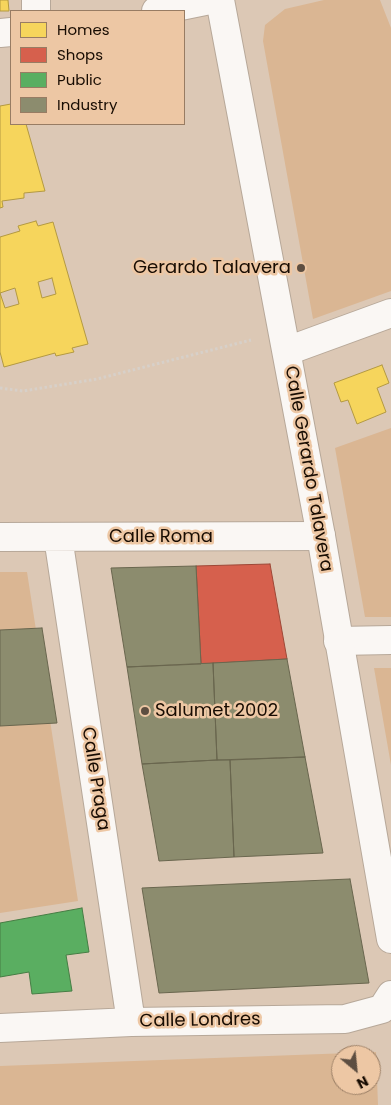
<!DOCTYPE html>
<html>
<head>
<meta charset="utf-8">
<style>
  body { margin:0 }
  #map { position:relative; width:391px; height:1105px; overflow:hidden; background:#dcc8b5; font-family:Poppins,sans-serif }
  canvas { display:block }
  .legend { position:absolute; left:10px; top:10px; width:175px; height:115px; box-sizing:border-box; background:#edc7a4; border:1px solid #987c63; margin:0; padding:6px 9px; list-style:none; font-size:15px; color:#180c02 }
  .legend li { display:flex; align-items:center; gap:10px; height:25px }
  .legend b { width:25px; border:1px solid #987c63 }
  .north { position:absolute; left:331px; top:1045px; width:50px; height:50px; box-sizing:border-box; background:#edc7a4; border:1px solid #987c63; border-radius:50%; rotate:152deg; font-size:14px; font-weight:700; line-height:20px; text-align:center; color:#180c02 }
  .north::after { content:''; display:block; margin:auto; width:18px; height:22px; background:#5d4e41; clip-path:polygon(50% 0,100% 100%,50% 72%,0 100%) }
</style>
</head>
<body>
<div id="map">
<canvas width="391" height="1105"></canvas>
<ul class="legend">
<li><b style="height:14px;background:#f6d55c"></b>Homes</li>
<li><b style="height:14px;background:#d6604d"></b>Shops</li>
<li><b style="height:14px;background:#5aae61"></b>Public</li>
<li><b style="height:14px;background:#8c8c6e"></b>Industry</li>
</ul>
<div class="north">N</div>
</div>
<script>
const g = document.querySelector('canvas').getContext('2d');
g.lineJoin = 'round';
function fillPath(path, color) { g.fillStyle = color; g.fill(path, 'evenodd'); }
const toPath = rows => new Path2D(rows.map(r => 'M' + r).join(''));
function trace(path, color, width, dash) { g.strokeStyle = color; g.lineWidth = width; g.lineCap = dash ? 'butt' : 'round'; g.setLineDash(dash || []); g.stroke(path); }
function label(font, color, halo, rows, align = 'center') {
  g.font = font + ' Poppins,sans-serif'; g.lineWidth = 5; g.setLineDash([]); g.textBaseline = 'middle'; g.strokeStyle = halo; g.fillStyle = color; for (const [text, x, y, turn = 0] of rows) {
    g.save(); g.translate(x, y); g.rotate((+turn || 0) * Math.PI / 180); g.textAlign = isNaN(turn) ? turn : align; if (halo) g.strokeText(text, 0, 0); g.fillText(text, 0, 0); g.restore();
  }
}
fillPath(toPath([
  [324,0,380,0,391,28,391,291,313,319,263,41,265,25,285,9],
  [391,428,391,617,365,617,335,448],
  [0,572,27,572,78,901,0,913],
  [374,668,391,668,391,765],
  [376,1052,378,1105,0,1105,0,1066],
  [341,1055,371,1055,371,1085,341,1085]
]), '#dab693');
const homes = toPath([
  [0,0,8,0,9,11,0,11,0,0],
  [11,104,11,124,26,124,45,191,24,193,24,198,2,201,3,207,0,208,0,106,11,104],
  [36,221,38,226,53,222,88,344,72,348,74,352,56,356,55,353,4,367,0,352,0,293,5,308,19,304,15,288,0,293,0,237,20,231,18,226,36,221],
  [52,278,56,294,42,298,38,282,52,278],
  [382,365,389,383,377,388,386,412,357,424,348,400,341,402,334,383,382,365]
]);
fillPath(homes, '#f6d55c');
trace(homes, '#b39941', 1);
const shops = toPath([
  [270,564,287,659,201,664,196,566,270,564]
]);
fillPath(shops, '#d6604d');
trace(shops, '#9d4736', 1);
const public = toPath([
  [82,908,89,952,66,955,72,991,32,994,29,972,0,977,0,923,82,908]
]);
fillPath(public, '#5aae61');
trace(public, '#467d44', 1);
const industry = toPath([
  [196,566,201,664,127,667,111,568,196,566],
  [42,628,57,723,0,726,0,630,42,628],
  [287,659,305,757,217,760,213,663,287,659],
  [213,663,217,760,142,764,127,667,213,663],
  [305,757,323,853,234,857,230,760,305,757],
  [217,760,230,760,234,857,159,861,142,764,217,760],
  [350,879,369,983,159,993,142,888,350,879]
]);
fillPath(industry, '#8c8c6e');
trace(industry, '#69664e', 1);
const minor = toPath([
  [36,0,36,11],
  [0,537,321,536],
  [58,537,131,1022],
  [338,641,391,640],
  [0,1028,131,1022,345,1019,382,1009,391,995]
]);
const tertiary = toPath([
  [220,0,321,536,391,939],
  [287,351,391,313]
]);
const secondary = toPath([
  [156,11,210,0],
  [0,33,11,32]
]);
trace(minor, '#b7a899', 30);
trace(tertiary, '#b7a899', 30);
trace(secondary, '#b7a899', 30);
trace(toPath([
  [0,388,23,391,97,379,251,340]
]), '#d7d0c9', 3, [2.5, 2.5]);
trace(minor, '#faf7f4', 28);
trace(tertiary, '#faf7f4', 28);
trace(secondary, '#faf7f4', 28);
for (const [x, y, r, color] of [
  [301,268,5,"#5d4e41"],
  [145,711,5,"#5d4e41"]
]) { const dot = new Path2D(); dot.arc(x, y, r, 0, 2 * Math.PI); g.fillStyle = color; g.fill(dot); trace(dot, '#edc7a4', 2); }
label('18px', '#180c02', '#edc7a4', [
  ["Gerardo Talavera",291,268],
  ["Salumet 2002",155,711,"left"]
], 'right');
label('18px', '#180c02', '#edc7a4', [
  ["Calle Gerardo Talavera",308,469,80],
  ["Calle Roma",161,537],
  ["Calle Praga",95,779,81],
  ["Calle Londres",200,1021,-1]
]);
</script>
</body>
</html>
